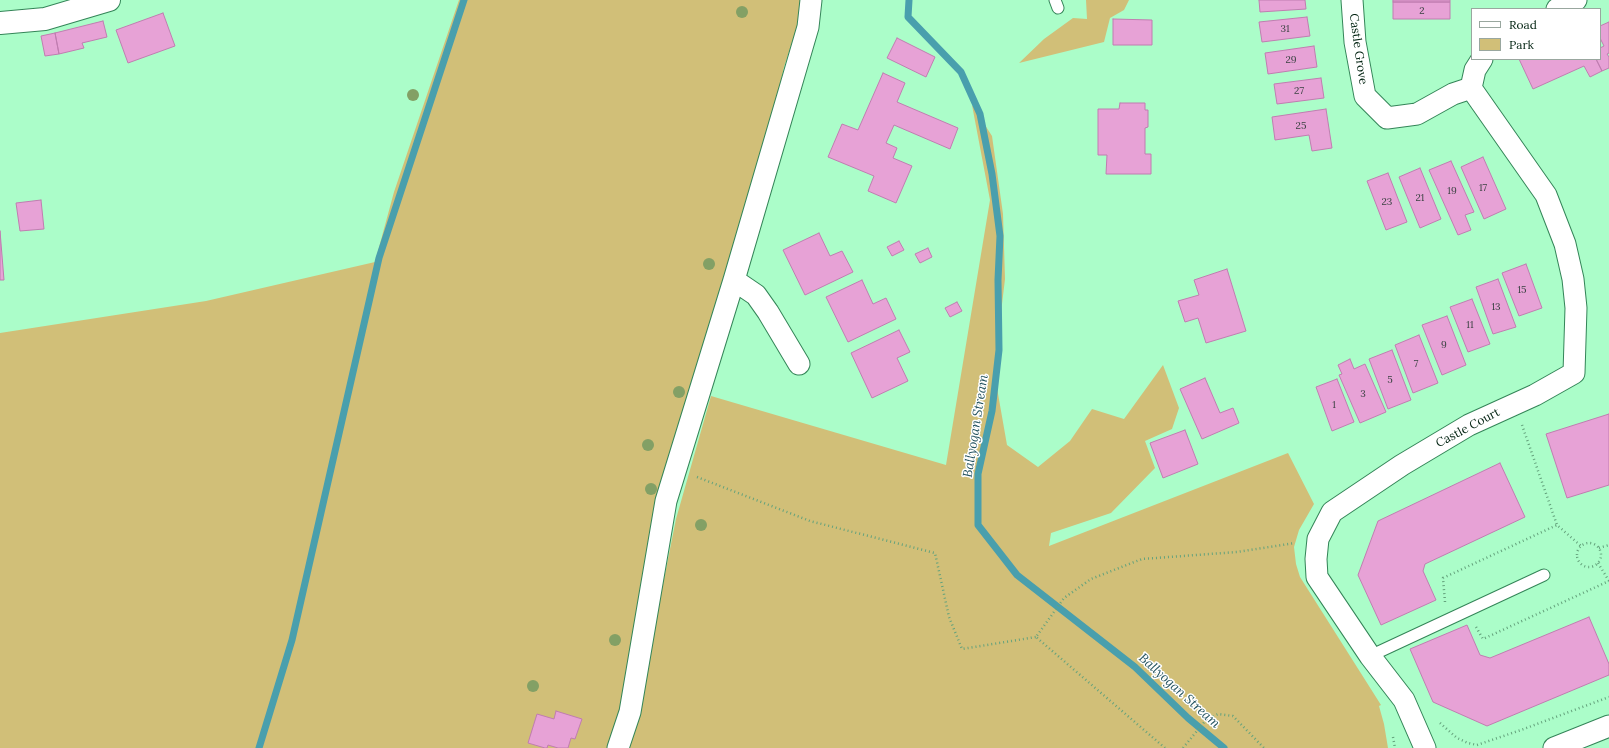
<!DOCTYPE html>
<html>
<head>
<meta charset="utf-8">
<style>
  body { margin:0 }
  #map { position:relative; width:1609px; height:748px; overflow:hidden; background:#abfdc9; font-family:Lora,serif }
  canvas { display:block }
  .legend { position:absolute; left:1471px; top:8px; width:130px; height:52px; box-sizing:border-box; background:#fff; border:1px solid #99a79f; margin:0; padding:5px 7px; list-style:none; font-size:12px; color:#002210 }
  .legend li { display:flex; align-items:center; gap:8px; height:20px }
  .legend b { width:20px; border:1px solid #99a79f }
</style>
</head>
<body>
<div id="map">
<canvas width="1609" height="748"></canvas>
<ul class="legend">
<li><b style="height:5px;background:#fff"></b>Road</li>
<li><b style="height:11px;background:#d1bf78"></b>Park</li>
</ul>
</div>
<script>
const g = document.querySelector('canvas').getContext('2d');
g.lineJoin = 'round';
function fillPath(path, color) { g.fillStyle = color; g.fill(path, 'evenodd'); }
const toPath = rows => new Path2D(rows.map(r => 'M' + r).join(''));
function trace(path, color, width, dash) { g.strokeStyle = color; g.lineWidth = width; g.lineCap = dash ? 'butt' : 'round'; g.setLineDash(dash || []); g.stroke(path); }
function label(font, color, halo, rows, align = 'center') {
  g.font = font + ' Lora,serif'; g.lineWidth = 3; g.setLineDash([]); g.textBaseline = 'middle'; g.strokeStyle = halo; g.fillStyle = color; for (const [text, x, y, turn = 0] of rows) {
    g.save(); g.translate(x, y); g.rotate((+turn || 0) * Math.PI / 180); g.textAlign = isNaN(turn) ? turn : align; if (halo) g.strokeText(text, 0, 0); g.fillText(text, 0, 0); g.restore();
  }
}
fillPath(toPath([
  [459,0,804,0,801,15,784,67,773,115,660,518,632,635,652,639,676,519,711,396,946,465,990,200,972,105,992,136,1003,214,1005,279,994,371,1007,445,1038,467,1070,441,1092,409,1124,419,1163,365,1179,408,1172,429,1145,441,1155,468,1111,513,1051,533,1049,546,1288,453,1314,504,1299,530,1294,547,1296,564,1300,577,1381,705,1379,706,1384,724,1388,748,0,748,0,333,206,301,375,262,394,192],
  [1086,0,1129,0,1124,10,1110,18,1104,42,1019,63,1044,39,1073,18,1087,19]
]), '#d1bf78');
trace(toPath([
  [909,0,908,17,961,72,980,114,992,174,1000,236,998,280,999,350,992,411,978,474,978,525,1017,575,1135,667,1188,718,1224,748],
  [259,748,292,640,379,258,464,0]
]), '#499fad', 7);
const building = toPath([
  [1259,0,1305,0,1306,9,1260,12,1259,0],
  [1393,0,1450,0,1450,2,1393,2,1393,0],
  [1393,2,1450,2,1450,19,1393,19,1393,2],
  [163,13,175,46,128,63,116,30,163,13],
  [1307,17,1310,36,1262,42,1259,22,1307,17],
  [1113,19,1152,20,1152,45,1113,45,1113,19],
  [103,21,107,37,82,43,84,48,59,54,55,33,103,21],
  [1609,22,1609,53,1607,54,1609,57,1609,68,1602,71,1596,59,1600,59,1600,48,1604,46,1600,38,1600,26,1609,22],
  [55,33,59,54,45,56,41,36,55,33],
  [897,38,935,57,926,77,887,58,897,38],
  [1314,46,1317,67,1268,74,1265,53,1314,46],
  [1519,59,1596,59,1602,71,1590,77,1584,66,1533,89,1519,59],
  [883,73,905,83,897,102,958,128,950,149,894,125,886,143,897,148,893,158,912,166,896,203,868,191,874,176,828,157,842,124,858,130,883,73],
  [1321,78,1324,98,1277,104,1274,84,1321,78],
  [1120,103,1145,103,1145,110,1148,110,1148,127,1145,128,1145,154,1151,154,1151,174,1106,174,1107,155,1098,155,1098,109,1119,109,1120,103],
  [1326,109,1332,148,1312,151,1309,135,1275,140,1272,117,1326,109],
  [1483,157,1506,209,1484,219,1461,167,1483,157],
  [1451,161,1474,212,1465,215,1471,230,1458,235,1429,170,1451,161],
  [1420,168,1441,219,1420,228,1399,177,1420,168],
  [1388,173,1407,222,1386,230,1367,181,1388,173],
  [41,200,44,229,20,231,16,203,41,200],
  [0,231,4,280,0,280,0,231],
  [819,233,830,256,842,251,853,272,805,295,783,250,819,233],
  [899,241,904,250,892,256,887,247,899,241],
  [928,248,932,257,920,263,915,254,928,248],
  [1526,264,1542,308,1519,316,1502,273,1526,264],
  [1227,269,1246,331,1206,343,1198,318,1185,322,1178,301,1199,295,1194,280,1227,269],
  [1498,279,1516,327,1493,334,1476,287,1498,279],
  [862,280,873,304,886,298,896,319,848,342,826,297,862,280],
  [1472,299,1490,344,1468,352,1450,307,1472,299],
  [957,302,962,311,950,317,945,308,957,302],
  [1447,316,1466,365,1442,375,1422,325,1447,316],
  [899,330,910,352,897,358,908,381,872,398,851,353,899,330],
  [1419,335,1438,383,1413,393,1395,345,1419,335],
  [1392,350,1411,400,1388,409,1369,359,1392,350],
  [1350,359,1354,369,1365,364,1386,412,1360,423,1339,375,1342,374,1338,365,1350,359],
  [1205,378,1220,413,1233,408,1239,423,1202,439,1180,389,1205,378],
  [1337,379,1354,422,1332,431,1316,387,1337,379],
  [1609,414,1609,485,1567,498,1546,434,1609,414],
  [1185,430,1198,464,1163,478,1150,443,1185,430],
  [1500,463,1525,517,1425,564,1423,571,1436,600,1381,625,1358,575,1378,521,1500,463],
  [1589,617,1609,664,1609,675,1487,726,1433,702,1410,649,1467,625,1480,655,1490,658,1589,617],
  [556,711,582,719,575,739,571,738,568,748,558,748,548,745,547,748,545,748,528,743,537,714,554,719,556,711]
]);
fillPath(building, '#e7a2d6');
trace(building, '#c07db0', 1);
const service = toPath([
  [1055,0,1058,8],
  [1370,656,1544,575]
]);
const minor = toPath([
  [1352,0,1355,42,1365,96,1387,118,1417,114,1453,94,1471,88],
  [1557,9,1576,0],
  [1471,88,1475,70,1482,59],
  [734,280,756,295,768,312,799,364],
  [618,748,630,712,666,501,734,280,808,27,811,0],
  [1425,748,1404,700,1370,656,1317,577,1316,559,1318,539,1332,512,1402,465,1469,425,1535,395,1574,373,1576,308,1573,279,1565,244,1546,195,1471,88],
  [1554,748,1609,726]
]);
const tertiary = toPath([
  [0,23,45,19,109,0]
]);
trace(service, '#348558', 13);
trace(minor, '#348558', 23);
trace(tertiary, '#348558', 24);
trace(toPath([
  [1522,425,1557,525,1581,546],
  [697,477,810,521,935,553,949,617,962,649,1036,637],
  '1577 555a12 12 0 1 1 24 0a12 12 0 1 1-24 0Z',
  [1599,548,1609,545],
  [1598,563,1609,581],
  [1445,602,1443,578,1557,525],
  [1476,627,1483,639,1609,581],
  [1440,723,1457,738,1468,743,1477,745,1521,730,1609,697],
  [1393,737,1395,748],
  [1165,748,1036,637,1064,598,1091,579,1142,559,1237,552,1295,543],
  [1183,748,1206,720,1218,714,1233,716,1264,748]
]), '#64a27c', 2.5, [1, 3]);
trace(service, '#fff', 11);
trace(minor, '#fff', 21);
trace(tertiary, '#fff', 22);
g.fillStyle = '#83a065';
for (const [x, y] of [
  [742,12],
  [413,95],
  [709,264],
  [679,392],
  [648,445],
  [651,489],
  [701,525],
  [615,640],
  [533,686]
]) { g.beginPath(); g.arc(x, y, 6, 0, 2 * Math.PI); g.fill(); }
label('10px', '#3a4242', null, [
  ["2",1422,11],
  ["31",1285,29],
  ["29",1291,60],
  ["27",1299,91],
  ["25",1301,126],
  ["17",1483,188],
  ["19",1452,191],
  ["21",1420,198],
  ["23",1387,202],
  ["15",1522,290],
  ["13",1496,307],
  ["11",1470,325],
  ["9",1444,345],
  ["7",1416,364],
  ["5",1390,380],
  ["3",1363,394],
  ["1",1334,405]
]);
label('12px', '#002210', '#fff', [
  ["Castle Grove",1358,49,82],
  ["Castle Court",1468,428,-28]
]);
label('italic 13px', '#255460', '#fff', [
  ["Ballyogan Stream",976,426,-81],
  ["Ballyogan Stream",1179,691,42]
]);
</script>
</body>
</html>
